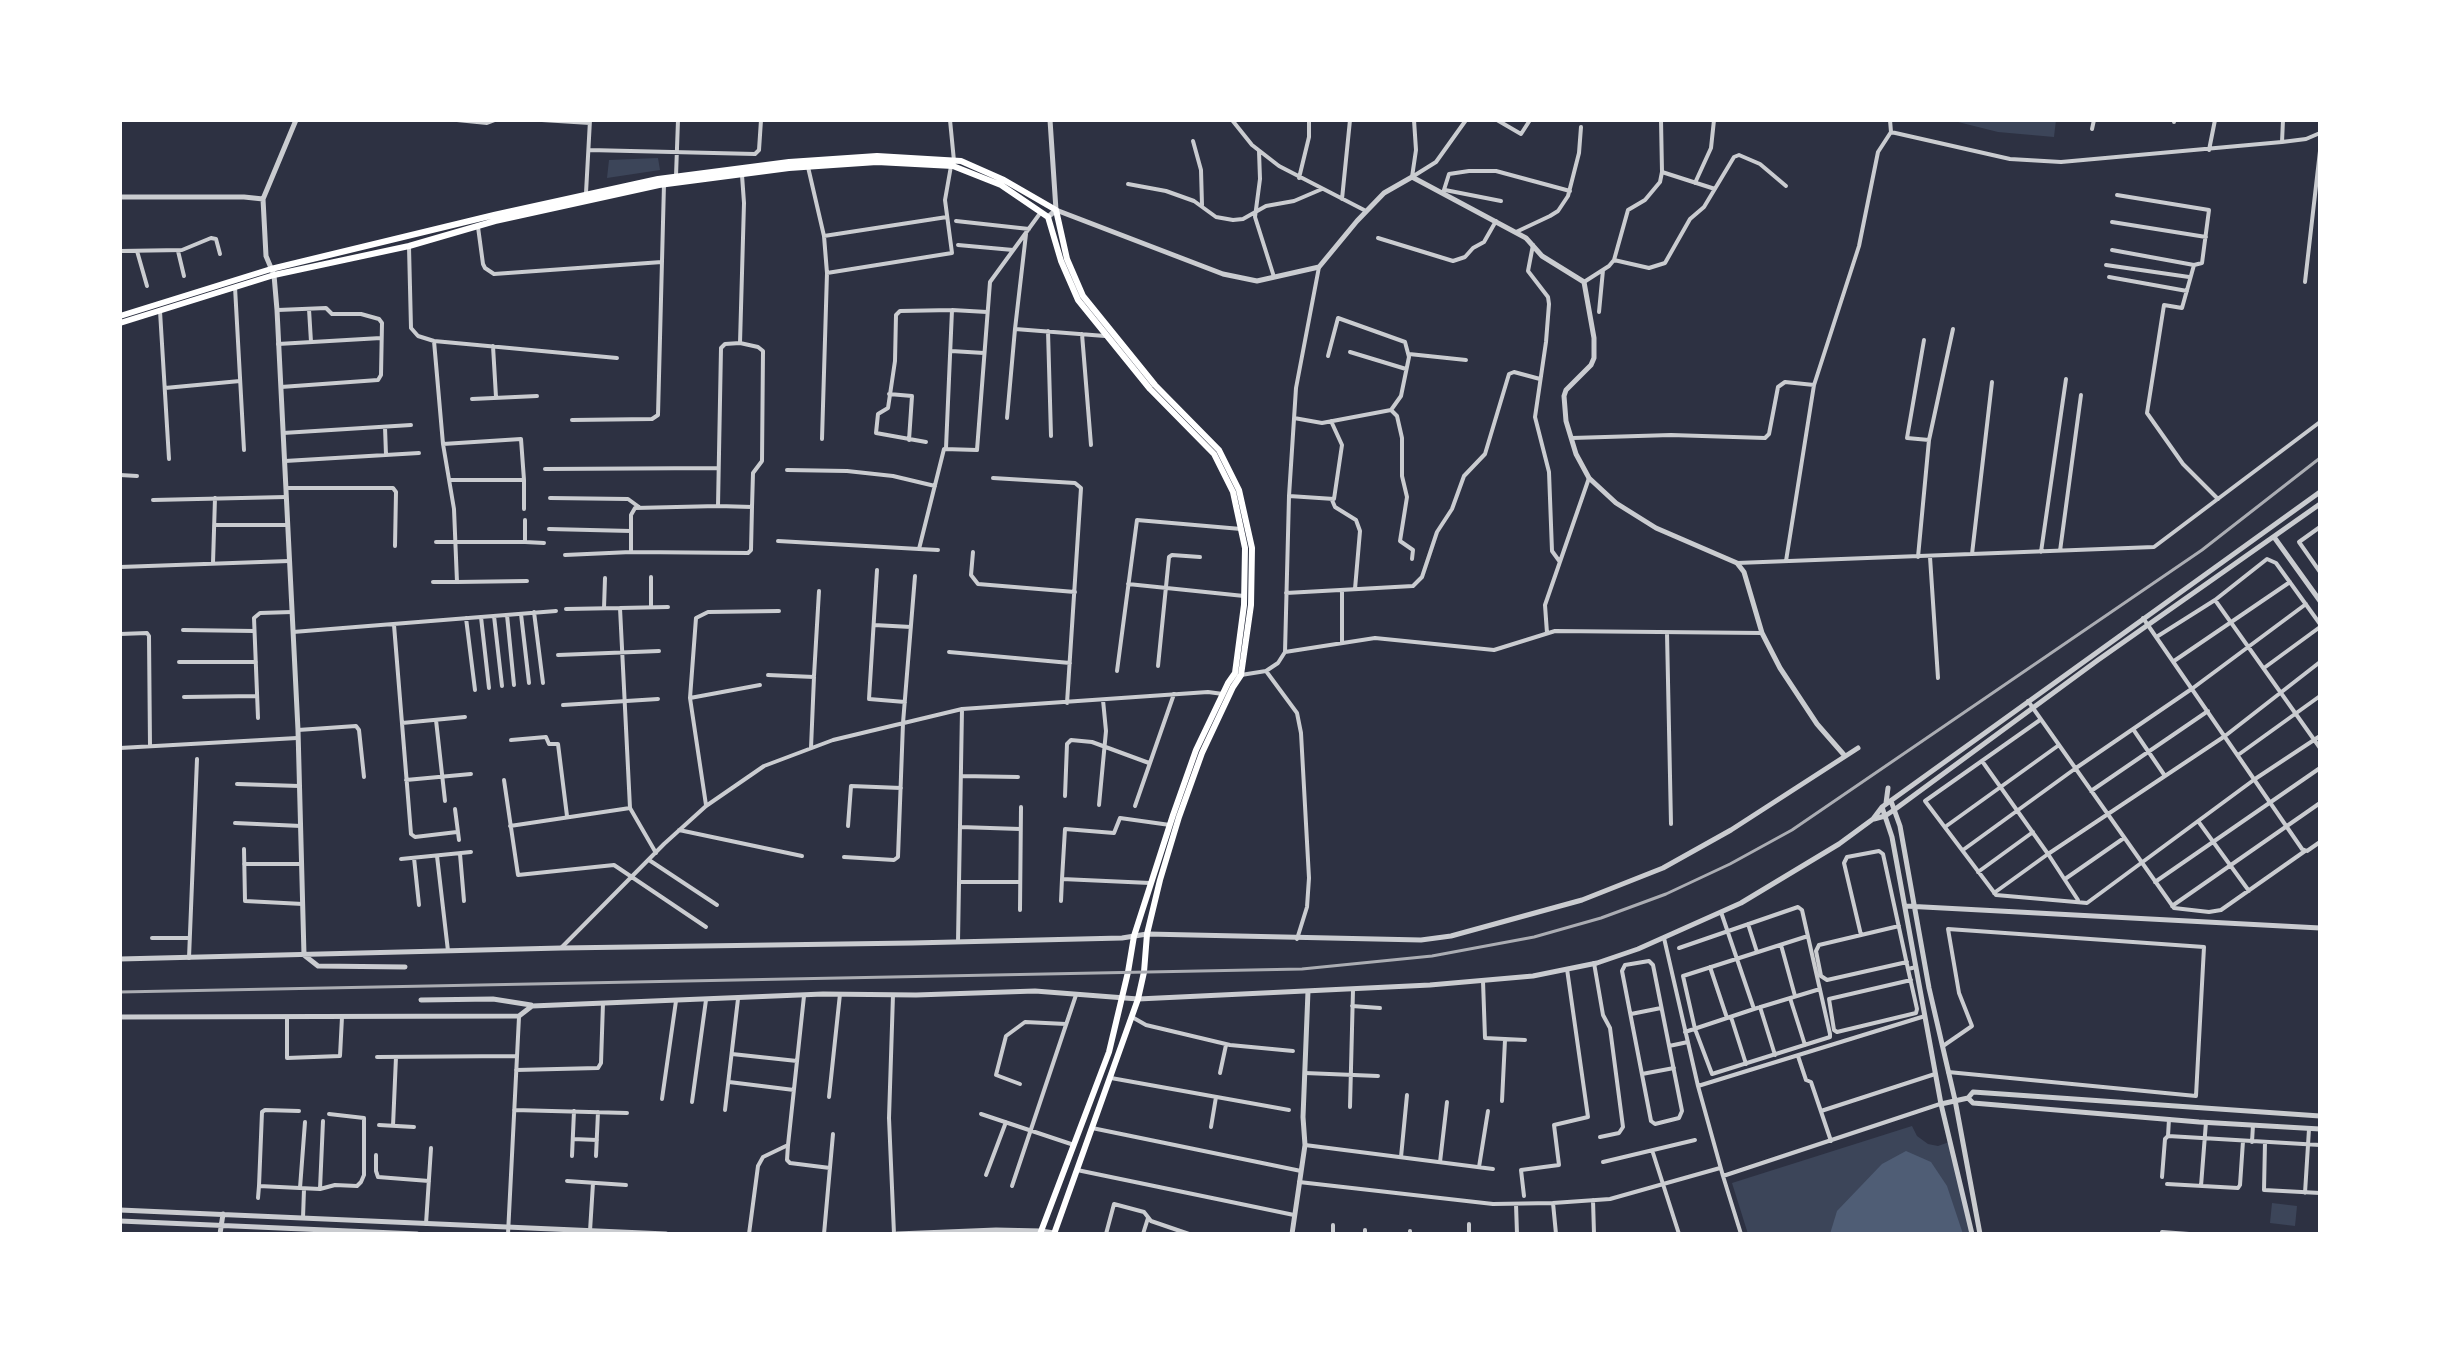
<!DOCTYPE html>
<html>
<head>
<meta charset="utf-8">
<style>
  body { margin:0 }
  #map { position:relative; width:2440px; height:1354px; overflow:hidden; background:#2d3142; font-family:Ubuntu,sans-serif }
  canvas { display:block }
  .frame { position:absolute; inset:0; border:122px solid #fff; pointer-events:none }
</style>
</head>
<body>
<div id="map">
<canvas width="2440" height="1354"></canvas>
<div class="frame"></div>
</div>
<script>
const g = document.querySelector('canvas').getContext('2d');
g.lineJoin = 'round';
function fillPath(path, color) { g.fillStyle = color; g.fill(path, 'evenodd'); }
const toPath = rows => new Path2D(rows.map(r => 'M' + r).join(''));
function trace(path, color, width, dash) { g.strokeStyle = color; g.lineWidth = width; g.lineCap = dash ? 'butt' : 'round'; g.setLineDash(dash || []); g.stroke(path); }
fillPath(toPath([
  [1950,120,2056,120,2054,137,1998,132],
  [658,158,660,170,607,178,609,160],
  [1912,1126,1917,1136,1928,1144,1938,1146,1952,1141,1972,1234,1748,1234,1732,1183],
  [2272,1203,2297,1206,2295,1226,2270,1223]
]), '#3c4559');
fillPath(toPath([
  [1906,1151,1931,1162,1947,1186,1963,1234,1830,1234,1837,1211,1882,1164]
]), '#4f5d75');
trace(toPath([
  [457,120,487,123,495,120],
  [542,120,590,123],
  [950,120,954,161],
  [1232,120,1252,145,1279,166,1366,211],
  [1497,120,1521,134,1530,120],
  [1890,120,1891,132],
  [2174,122,2174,120],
  [2092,129,2094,120],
  [1193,141,1201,170,1202,205],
  [2282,142,2283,120],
  [589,150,755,154,759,150,761,120],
  [2209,150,2215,120],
  [1259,151,1260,179,1255,217,1274,277],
  [808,167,824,236,827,273,822,439],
  [1662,172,1715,189],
  [676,176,678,120],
  [1412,177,1436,162,1466,120],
  [1412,177,1416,150,1414,120],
  [1299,178,1309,137,1309,120],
  [1695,183,1711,148,1714,120],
  [1128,184,1166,191,1194,201,1216,217,1233,220,1243,219,1266,206,1294,201,1322,189],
  [1445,190,1501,201],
  [586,193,590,120],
  [1443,193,1449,174,1469,171,1496,171,1570,191],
  [2117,195,2209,210,2202,263,2194,265,2182,308,2164,305,2147,413,2183,464,2218,499],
  [1342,199,1350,120],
  [956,221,1029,229],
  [2112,222,2206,237],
  [478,227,483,264,485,268,494,274,662,262],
  [1516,232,1550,216,1558,211,1568,196,1579,153,1581,127],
  [1026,234,1015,329,1105,336],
  [824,236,947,217],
  [1378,238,1453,261,1465,257,1473,248,1484,242,1496,221],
  [958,245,1013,250],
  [1533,245,1528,271,1548,297,1549,304,1546,342,1535,417,1549,472,1552,551,1560,562],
  [409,247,411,328,418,336,434,341,617,358],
  [2112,250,2194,265],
  [120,251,182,250,211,238,216,239,220,254],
  [137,251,147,286],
  [178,251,184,276],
  [1614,260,1649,268,1665,263,1690,219,1704,207,1734,157,1739,155,1760,164,1786,186],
  [2106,265,2189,277],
  [827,273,952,253,945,200,951,166],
  [2109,277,2187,291],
  [1584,282,1609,266,1614,260,1628,210,1645,200,1660,182,1662,172,1661,120],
  [2305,282,2320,151],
  [235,287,244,450],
  [309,309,311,342],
  [278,310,326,308,332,314,361,314,379,319,382,323,381,375,378,380,281,387],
  [160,311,169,459],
  [1599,312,1603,270],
  [1048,331,1051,436],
  [1082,334,1091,445],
  [1924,340,1907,438,1929,440],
  [434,341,443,444,454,509,457,582,527,581],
  [740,343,758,347,763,351,762,461,753,473,752,507],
  [278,344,381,338],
  [493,346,496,397],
  [951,351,984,353],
  [1350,352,1406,369],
  [1409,354,1466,360],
  [1328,356,1338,318,1405,342,1409,357,1401,396,1391,410],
  [165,388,240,381],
  [889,394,912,396,909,440],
  [472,399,537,396],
  [1007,418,1015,329],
  [1294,418,1322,423,1391,410,1397,416,1402,438,1402,476,1407,497,1400,541,1413,550,1412,559],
  [572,420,652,419,658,415,664,184],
  [385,427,386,455],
  [283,433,411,425],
  [1572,438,1671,435,1765,438,1769,434,1778,387,1785,382,1814,385],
  [926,442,876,433,878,414,888,408,895,361,896,315,900,311,952,310],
  [443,444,521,439,524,480],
  [946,448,952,310,987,312],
  [285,461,419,453],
  [545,469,718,468],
  [787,470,847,471,893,476,935,486],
  [120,475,137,476],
  [993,478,1075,483,1081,488,1067,703],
  [451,480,524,480,524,509],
  [286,488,393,488,396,492,395,546],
  [1289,496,1334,499,1342,445,1331,421],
  [550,498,628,499,639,507],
  [153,500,286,497],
  [1332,500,1335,507,1356,520,1360,531,1355,589],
  [718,506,752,507,751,550,748,553,631,552,631,515,635,508,718,506,721,348,725,344,740,343,744,203,742,175],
  [214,525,288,525],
  [2320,527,2299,542,2320,572],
  [549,529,631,531],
  [778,541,919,549,944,449,977,450,990,282,1041,212],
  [436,542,525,542,525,520],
  [525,542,544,543],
  [919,549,938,550],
  [2060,551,2081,395],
  [973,552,971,575,978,584,1075,592],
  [2041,552,2066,379],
  [1972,554,1992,382],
  [565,555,631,552],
  [1918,557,1929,440,1953,329],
  [1930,557,1938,678],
  [1786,561,1814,385,1859,246,1878,152,1891,132,2010,159,2061,162,2282,142,2306,139,2320,133],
  [213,563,215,498],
  [1737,563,2154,547,2320,422],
  [120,567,289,561],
  [877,570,869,699,905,702],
  [433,582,457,582],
  [1128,584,1244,596],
  [1286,593,1413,586,1422,577,1437,532,1452,509,1464,476,1485,454,1509,374,1514,372,1540,379],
  [2215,600,2320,748],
  [651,607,651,577],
  [604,608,605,578],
  [620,608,668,607],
  [566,609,620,608,630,808,656,853],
  [534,612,543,683],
  [521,614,529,683],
  [507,615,514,685],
  [494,616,502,686],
  [481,617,489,688],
  [466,618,475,690],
  [2143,618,2302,849,2307,851,2320,842],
  [394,625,411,834,415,837,457,832],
  [874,625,911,627],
  [183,630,254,631],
  [293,632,556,611],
  [1547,633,1545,605,1589,478],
  [1667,633,1671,824],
  [120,634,147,633,149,636,150,746],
  [2158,636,2215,600,2267,559,2276,563,2320,624],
  [1342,643,1342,590],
  [949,652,1070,663],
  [1285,652,1375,638,1494,650,1555,631,1762,633],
  [558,655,659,651],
  [2174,661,2290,582],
  [179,662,256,662],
  [1158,666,1169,557,1172,555,1200,557],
  [2264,668,2320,627],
  [1117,671,1137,520,1241,529],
  [1266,671,1297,713,1301,733,1309,878,1307,907,1297,939],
  [768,675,814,677,811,748],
  [1241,675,1266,671,1278,663,1285,652,1289,496,1296,388,1319,267],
  [814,676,819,591],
  [184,697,257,696],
  [690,698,760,685],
  [2028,701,2174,908,2209,912,2221,910,2305,851],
  [563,705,658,699],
  [258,718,254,618,260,613,292,612],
  [436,720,445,801],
  [2040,720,1925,801,1996,895,2087,903,2255,779,2320,736],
  [402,723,465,717],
  [2133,729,2165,776],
  [298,730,356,726,359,730,364,777],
  [511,740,546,737,549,744,558,744,567,816],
  [120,748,297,738],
  [2238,755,2320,696],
  [1982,761,2048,854,2078,900],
  [961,776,1018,777],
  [406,780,471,774],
  [504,780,518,875,614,865,706,927],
  [237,784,299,786],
  [2091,791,2208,711],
  [1065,796,1067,744,1071,740,1092,742,1149,763],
  [706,805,690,698,696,618,708,612,779,611],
  [1099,805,1106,731,1103,700],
  [1135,806,1174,694],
  [455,809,459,840],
  [2198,821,2249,891],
  [235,823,301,826],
  [510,826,630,808],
  [848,826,851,786,901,788],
  [960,827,1020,829],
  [1945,827,2059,745],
  [679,830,802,856],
  [244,849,245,901,303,904],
  [1963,850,2076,768,2193,688,2306,604],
  [460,854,464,901],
  [437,856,448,951],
  [844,857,894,860,898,857,903,723,915,576],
  [414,858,419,905],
  [401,859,471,852],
  [649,860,717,905],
  [244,864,302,864],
  [1978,872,2033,832],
  [1062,879,1065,829,1114,833,1120,818,1170,825],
  [2065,879,2124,838],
  [959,882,1020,882],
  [2155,882,2320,768],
  [1994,893,2048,854,2225,736,2320,662],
  [1061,901,1062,879,1150,883],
  [2172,906,2320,803],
  [1020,910,1021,807],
  [1748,924,1757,952],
  [1899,926,1819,945,1816,951,1821,976,1827,980,1907,962],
  [1861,935,1844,863,1847,857,1879,851,1883,854,1908,969],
  [152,938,189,938],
  [1664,938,1698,1086,1723,1176],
  [958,942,962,709],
  [1781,945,1795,996],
  [561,948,664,844,706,806,764,766,833,740,962,709,1208,692,1223,694],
  [1679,948,1798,907,1802,910,1830,1034,1830,1037,1712,1074,1695,1029,1683,976,1808,936],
  [189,958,197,759],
  [1649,961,1653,965,1682,1111,1679,1118,1655,1124,1651,1121,1622,971,1625,965,1649,961],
  [1594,963,1603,1015,1610,1028,1623,1127,1619,1133,1600,1137],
  [1710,967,1727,1018],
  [1911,980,1829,999,1834,1030,1837,1032,1916,1013,1917,1009,1908,969,1916,967],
  [1483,981,1485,1038,1525,1040],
  [893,995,889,1118,894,1234],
  [1790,998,1805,1045],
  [1352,1006,1380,1008],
  [1760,1007,1775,1055],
  [1754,1009,1820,989],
  [1631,1014,1661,1008],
  [287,1017,287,1058,340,1056,342,1017],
  [1132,1017,1146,1025,1230,1045,1293,1051],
  [1731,1017,1746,1064],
  [1685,1032,1754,1009,1721,912],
  [1669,1046,1688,1042],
  [1943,1046,1972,1026,1959,993,1948,929,2204,947,2196,1096,1948,1072],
  [732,1054,797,1061],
  [1798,1056,1806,1080,1811,1082,1831,1141],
  [377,1057,517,1056],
  [516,1070,598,1068,601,1063,603,1003],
  [1220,1073,1226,1045],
  [1305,1073,1378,1076],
  [1642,1074,1674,1068],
  [1111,1078,1289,1110],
  [729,1082,794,1090],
  [1020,1084,996,1075,1006,1036,1025,1022,1066,1024],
  [1698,1086,1925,1016],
  [829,1097,840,994],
  [662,1099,676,1001],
  [1502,1101,1505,1040],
  [692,1102,706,1000],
  [1350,1107,1353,990],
  [514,1110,627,1113],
  [725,1110,738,999],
  [1821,1111,1935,1074],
  [981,1114,1074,1145],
  [379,1125,414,1127],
  [393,1126,396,1057],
  [1211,1127,1216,1097],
  [1092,1128,1301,1171],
  [2168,1136,2169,1119],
  [573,1139,597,1140],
  [2252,1142,2253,1125],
  [2265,1142,2264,1190,2320,1193],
  [788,1145,787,1160,790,1163,830,1168],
  [1305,1145,1493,1169],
  [1653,1153,1679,1234],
  [376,1155,376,1171,378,1177,429,1181],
  [572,1156,574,1111],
  [596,1156,598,1112],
  [1401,1157,1407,1095],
  [1440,1162,1447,1102],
  [1603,1162,1695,1140],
  [1479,1167,1488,1111],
  [1077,1170,1294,1215],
  [986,1175,1006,1122],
  [2162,1177,2165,1139,2168,1136,2320,1145],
  [567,1181,626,1185],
  [1299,1182,1493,1204,1553,1203],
  [2167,1184,2238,1188,2240,1185,2243,1141],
  [259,1186,262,1112,265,1110,299,1111],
  [1012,1186,1076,995],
  [2201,1186,2206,1122],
  [300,1188,305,1122],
  [320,1189,323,1121],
  [2305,1193,2309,1129],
  [1524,1196,1521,1170,1559,1165,1554,1125,1588,1117,1567,969],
  [258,1198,259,1186,320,1189,335,1185,357,1186,361,1182,364,1175,364,1118,329,1114],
  [1593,1200,1594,1234],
  [1516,1204,1517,1234],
  [303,1218,304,1189],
  [426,1224,431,1148],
  [590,1231,593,1183],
  [2162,1232,2189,1234],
  [508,1234,519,1017],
  [749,1234,758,1166,763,1157,788,1145,804,996],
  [824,1234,833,1134],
  [1106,1234,1114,1204,1144,1212,1151,1221,1189,1234],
  [1143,1234,1148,1218],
  [1333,1234,1333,1225],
  [1365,1234,1365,1230],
  [1410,1234,1410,1231],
  [1469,1234,1469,1224],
  [1556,1234,1553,1203,1610,1199,1720,1168],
  [1741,1234,1723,1176,1940,1104]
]), '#caccd0', 4);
trace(toPath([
  [296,120,263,199,266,256,274,275,277,310,298,730,304,955,318,966,405,967],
  [120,197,244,197,263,199],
  [1056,210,1223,274,1257,281,1319,267,1357,221,1384,193,1412,177,1526,238,1542,256,1584,282,1594,338,1594,358,1591,365,1566,390,1564,396,1566,421,1576,454,1589,478,1616,503,1656,528,1737,563,1744,572,1762,633,1780,668,1817,724,1845,756],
  [1048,217,1056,210,1050,120],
  [2274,537,2320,601],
  [1891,801,1900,826,1929,988,1955,1100,1980,1234],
  [1886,803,1888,788],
  [1882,807,1892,837,1941,1104,1972,1234],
  [1874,819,1885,816,1894,810,2098,660,2320,504],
  [1905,906,2320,928],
  [120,959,561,948,912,943,1122,938,1147,934,1421,940,1451,936,1582,900,1663,868,1731,830,1858,748],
  [421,1000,493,999,531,1005],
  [120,1017,519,1016,532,1006,823,994,916,995,1035,991,1138,999,1430,985,1533,976,1597,963,1638,949,1741,903,1839,844,1873,819,1882,807,2320,492],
  [1968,1098,1973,1103,2199,1122,2320,1129],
  [1941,1104,1968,1098,1973,1092,2320,1116],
  [120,1210,666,1234],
  [120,1221,417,1234],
  [220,1234,223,1214],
  [897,1234,996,1230,1041,1231,1054,1233],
  [1292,1234,1305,1145,1303,1117,1308,991]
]), '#caccd0', 5);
trace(toPath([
  [120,316,271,269,494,215,658,179,789,162,877,156,961,161,1004,180,1056,210,1067,259,1083,296,1155,385,1219,450,1239,490,1252,548,1251,605,1241,675,1233,687,1202,753,1179,817,1160,880,1147,934,1144,972,1138,999,1054,1234],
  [120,323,274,275,409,246,495,221,659,185,789,168,877,162,953,166,1001,185,1048,217,1061,261,1078,300,1150,389,1214,454,1233,492,1245,548,1244,605,1235,673,1228,683,1196,750,1173,815,1134,936,1128,972,1109,1052,1040,1234]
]), '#fff', 6);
trace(toPath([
  [120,992,1302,969,1432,956,1534,937,1601,918,1666,894,1730,864,1792,830,2202,550,2320,458]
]), '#abadb3', 3);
</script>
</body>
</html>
